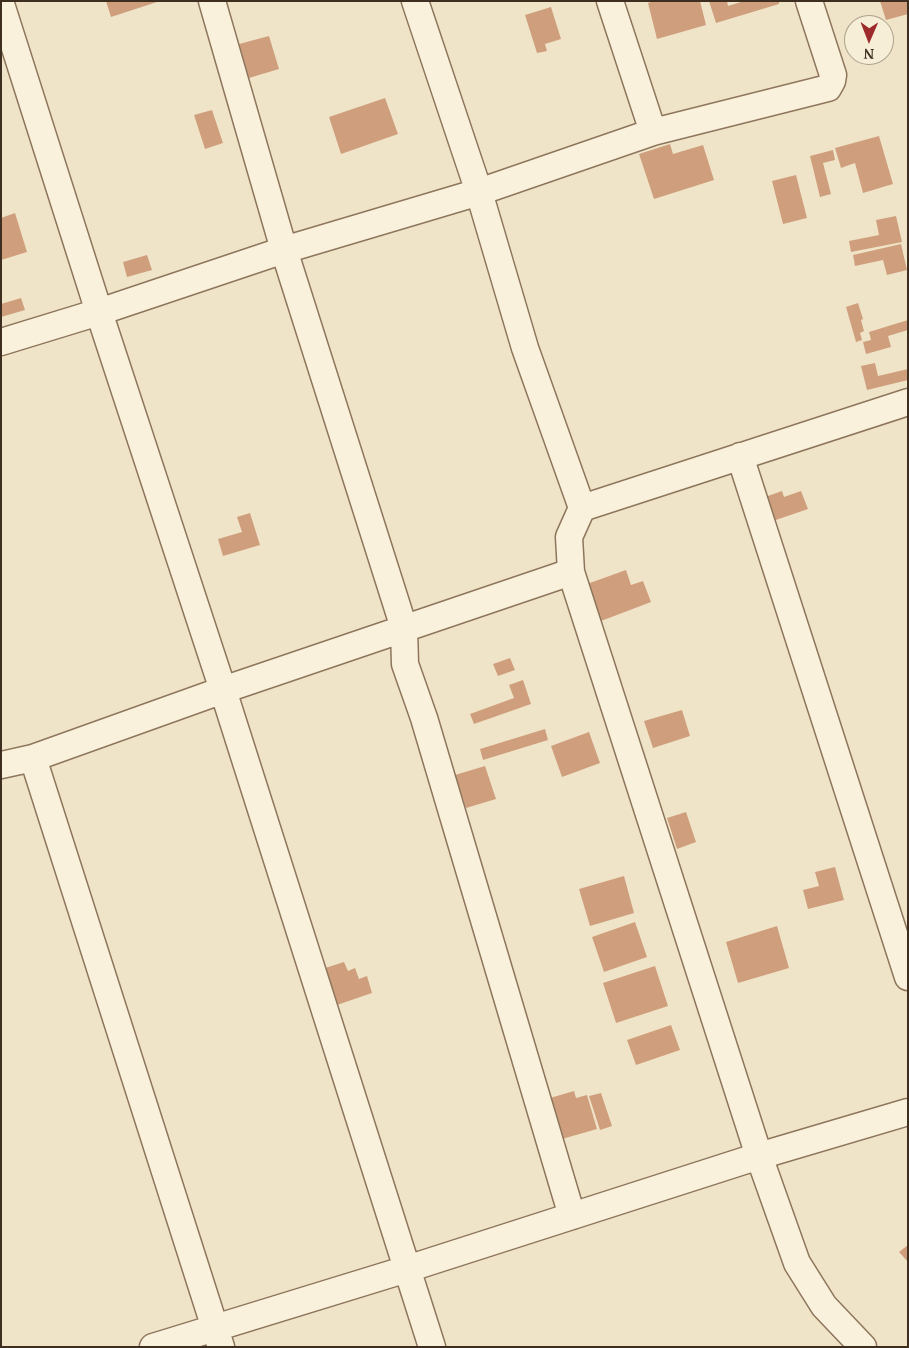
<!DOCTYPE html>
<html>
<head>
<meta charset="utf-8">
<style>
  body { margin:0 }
  #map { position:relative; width:909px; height:1348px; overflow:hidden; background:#f0e4c8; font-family:"PT Serif",serif }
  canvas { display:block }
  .frame { position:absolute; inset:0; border:2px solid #3d2e20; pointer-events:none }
  .north { position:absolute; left:844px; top:15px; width:50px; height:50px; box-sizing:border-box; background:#f7eed8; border:1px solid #ada18e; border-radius:50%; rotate:181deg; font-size:14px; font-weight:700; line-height:20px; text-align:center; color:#3d2e20 }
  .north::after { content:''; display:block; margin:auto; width:18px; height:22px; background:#9e2a2b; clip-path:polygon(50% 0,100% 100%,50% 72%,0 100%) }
</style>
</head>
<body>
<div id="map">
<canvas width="909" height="1348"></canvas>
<div class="frame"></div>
<div class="north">N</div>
</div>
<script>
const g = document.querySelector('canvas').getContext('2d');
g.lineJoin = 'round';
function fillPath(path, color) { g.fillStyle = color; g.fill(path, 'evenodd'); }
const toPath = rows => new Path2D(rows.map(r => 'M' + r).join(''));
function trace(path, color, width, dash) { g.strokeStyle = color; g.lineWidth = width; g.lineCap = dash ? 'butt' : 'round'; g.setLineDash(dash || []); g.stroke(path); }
fillPath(toPath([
  [106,1,157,1,157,2,111,17],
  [654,1,700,1,706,25,657,39,648,3],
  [709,1,727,1,728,6,744,1,779,1,779,4,716,23],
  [880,1,908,1,908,14,886,20],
  [551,7,561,39,545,44,547,51,537,53,525,15],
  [269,36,279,69,249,78,239,44],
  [385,98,398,134,341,154,329,117],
  [212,110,223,143,205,149,194,115],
  [879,136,893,184,863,193,855,163,841,168,835,148],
  [670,144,673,154,703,145,714,180,654,199,639,154],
  [833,150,835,160,823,163,831,194,820,197,810,156],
  [796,175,807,218,783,224,772,181],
  [15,213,27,252,1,260,1,218],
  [896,216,902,242,851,252,849,241,879,235,876,220],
  [901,244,907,270,887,275,883,260,855,266,853,255],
  [147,255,152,270,127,277,123,262],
  [21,298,25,310,1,317,1,304],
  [858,303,863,319,861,320,864,331,860,333,862,340,856,342,846,307],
  [908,320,908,330,888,336,891,347,866,354,863,342,871,340,869,332],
  [875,363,878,376,908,369,908,380,867,390,861,366],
  [782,491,784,497,801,491,808,509,773,521,765,497],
  [250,513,260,545,223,556,218,539,242,532,237,517],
  [626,570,631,585,643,581,651,602,601,621,587,584],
  [510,658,515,670,498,676,493,664],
  [523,680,531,704,474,724,470,714,514,698,509,685],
  [682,710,690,736,653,748,644,721],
  [545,729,548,740,483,760,480,749],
  [589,732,600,763,562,777,551,746],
  [485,766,496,799,466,808,455,775],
  [686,812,696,842,677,849,667,818],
  [835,867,844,900,808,909,803,890,819,886,815,872],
  [624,876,634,913,590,926,579,889],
  [635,922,647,957,604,972,592,937],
  [777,926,789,968,738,983,726,942],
  [344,962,348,971,355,968,359,979,367,976,372,993,334,1006,322,969],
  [655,966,668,1006,616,1023,603,983],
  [671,1025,680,1050,636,1065,627,1040],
  [574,1091,576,1098,587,1095,597,1129,562,1139,550,1098],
  [601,1093,612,1126,600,1130,589,1096],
  [908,1245,908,1262,899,1252]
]), '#cf9f7d');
const minor = toPath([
  [212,1,284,250,404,628,405,664,424,718,572,1216],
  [415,1,479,192,525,348,582,508],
  [610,1,653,132],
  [1,4,99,312,223,690,432,1347],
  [1,342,99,312,284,250,479,192,653,132,828,88,832,81,833,75,809,1],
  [740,456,908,977],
  [571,572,759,1156,797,1263,824,1306,863,1347],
  [33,758,221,1347],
  [1,765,33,758,223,690,571,572,569,537,582,508,908,402],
  [153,1347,407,1269,759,1156,908,1112]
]);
trace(minor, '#8d765c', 29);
trace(minor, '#faf1dc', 26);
</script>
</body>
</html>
